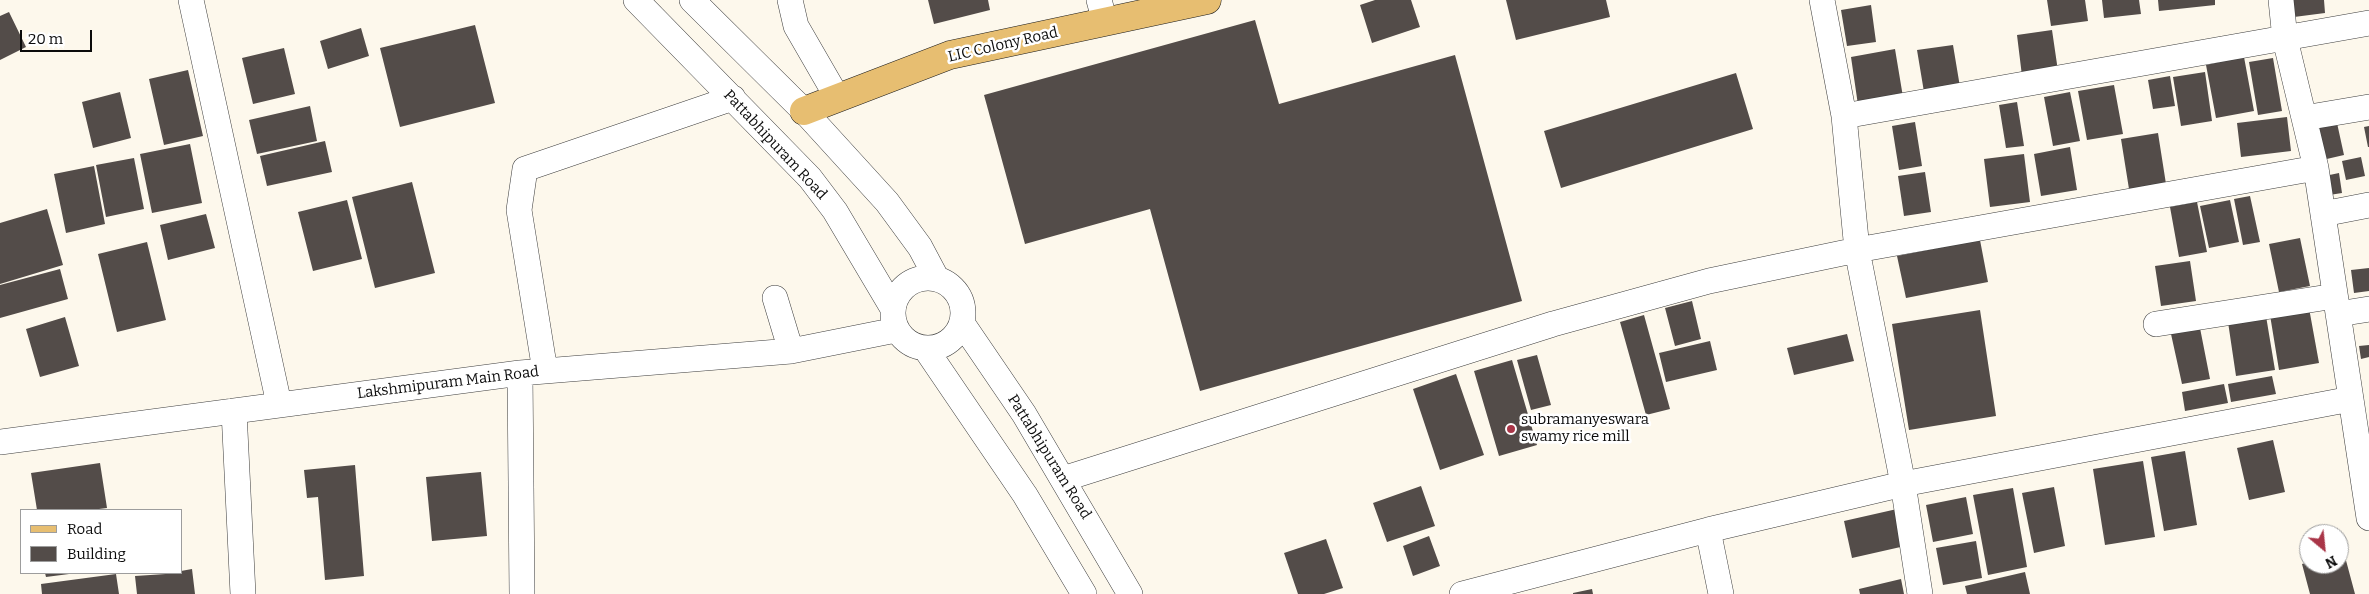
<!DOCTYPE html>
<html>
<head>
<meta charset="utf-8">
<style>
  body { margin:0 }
  #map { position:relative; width:2369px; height:594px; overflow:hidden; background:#fdf8ec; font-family:Bitter,serif }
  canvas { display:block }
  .legend { position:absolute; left:20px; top:509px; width:162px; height:65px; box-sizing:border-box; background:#fff; border:1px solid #9d9d9d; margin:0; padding:6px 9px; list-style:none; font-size:15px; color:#0b0b0b }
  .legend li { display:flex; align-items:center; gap:10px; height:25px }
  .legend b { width:25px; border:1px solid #9d9d9d }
  .north { position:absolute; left:2299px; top:524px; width:50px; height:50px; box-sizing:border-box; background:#fff; border:1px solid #9d9d9d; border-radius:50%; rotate:152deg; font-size:14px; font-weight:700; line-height:20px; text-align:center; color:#0b0b0b }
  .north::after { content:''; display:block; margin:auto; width:18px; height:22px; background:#a93547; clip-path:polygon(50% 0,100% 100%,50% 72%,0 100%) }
  .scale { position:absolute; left:20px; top:30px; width:72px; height:22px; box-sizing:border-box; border:2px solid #0b0b0b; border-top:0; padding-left:6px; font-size:15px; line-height:18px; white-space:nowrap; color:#0b0b0b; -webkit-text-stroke:4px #fff; paint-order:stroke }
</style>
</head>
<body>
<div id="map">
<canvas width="2369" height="594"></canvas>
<ul class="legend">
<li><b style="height:6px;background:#e7be71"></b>Road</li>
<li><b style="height:14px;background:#534c49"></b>Building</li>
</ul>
<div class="north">N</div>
<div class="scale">20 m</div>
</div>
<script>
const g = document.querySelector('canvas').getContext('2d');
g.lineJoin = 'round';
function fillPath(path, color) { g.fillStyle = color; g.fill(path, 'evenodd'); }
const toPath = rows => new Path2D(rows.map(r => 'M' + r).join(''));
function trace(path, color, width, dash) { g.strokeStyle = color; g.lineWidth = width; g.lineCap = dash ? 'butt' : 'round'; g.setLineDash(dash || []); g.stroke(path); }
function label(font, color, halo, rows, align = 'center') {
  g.font = font + ' Bitter,serif'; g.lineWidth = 5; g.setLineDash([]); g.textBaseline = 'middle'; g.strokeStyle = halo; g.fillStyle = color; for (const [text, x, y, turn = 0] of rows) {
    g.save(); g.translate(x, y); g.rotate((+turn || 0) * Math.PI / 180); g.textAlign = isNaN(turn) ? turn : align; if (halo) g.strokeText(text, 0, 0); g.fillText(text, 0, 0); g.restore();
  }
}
fillPath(toPath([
  [928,0,988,0,990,10,934,24],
  [1375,0,1411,0,1420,27,1372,43,1360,5],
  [1506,0,1606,0,1610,17,1516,40],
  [2047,0,2085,0,2088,21,2051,26],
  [2102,0,2139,0,2141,14,2104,18],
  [2158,0,2215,0,2215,5,2159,11],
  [2292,0,2324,0,2325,13,2294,17],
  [1871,5,1876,42,1847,46,1841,10],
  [9,12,26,47,0,60,0,16],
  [1255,20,1279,104,1455,55,1522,301,1200,391,1150,209,1025,244,984,95],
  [475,25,495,103,400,127,380,48],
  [361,28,369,56,328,69,320,41],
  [2052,30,2058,71,2022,76,2017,35],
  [1953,45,1960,87,1924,92,1917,50],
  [284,48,295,94,253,104,242,58],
  [1895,49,1903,97,1858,105,1851,57],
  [2244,57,2254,111,2216,118,2206,65],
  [2273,58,2282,111,2258,115,2249,62],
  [188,70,203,136,164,145,149,79],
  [2205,72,2212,121,2181,126,2173,77],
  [1736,73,1753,129,1561,188,1544,131],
  [2170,76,2175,106,2153,109,2148,80],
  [2114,85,2123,134,2087,140,2078,91],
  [120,92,131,138,93,148,82,102],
  [2070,92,2080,141,2053,146,2044,97],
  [2017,102,2024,146,2006,148,1999,105],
  [310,106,317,141,257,154,249,120],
  [2287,117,2291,151,2241,157,2237,123],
  [1915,122,1922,166,1899,170,1892,126],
  [2337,123,2344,155,2318,161,2311,128],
  [2369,126,2369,147,2368,147,2364,127],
  [2158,133,2166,184,2129,189,2121,139],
  [325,141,332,172,267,186,260,156],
  [190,144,202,203,152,213,140,154],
  [2070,147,2077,190,2041,196,2034,154],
  [2024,154,2030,202,1990,207,1984,159],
  [2361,157,2365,176,2346,180,2342,161],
  [134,158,144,209,106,217,96,165],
  [94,166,105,224,66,233,54,174],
  [1925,172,1931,212,1904,216,1898,176],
  [2339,173,2342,193,2323,196,2320,177],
  [412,182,435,273,375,288,352,197],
  [2250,196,2260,242,2243,245,2234,199],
  [347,200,362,259,313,271,298,212],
  [2230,200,2239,242,2209,248,2200,206],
  [2197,202,2207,252,2179,257,2170,207],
  [47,209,63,265,0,284,0,223],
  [206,214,215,248,168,260,160,225],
  [2300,238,2310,286,2279,292,2269,244],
  [1980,240,1988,282,1906,298,1897,256],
  [147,242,166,320,117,332,98,254],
  [2190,261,2196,301,2161,306,2155,266],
  [2369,268,2369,291,2354,293,2351,270],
  [60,269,68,299,0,318,0,285],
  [1692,301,1701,339,1675,346,1665,308],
  [2309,308,2319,363,2279,370,2270,315],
  [1980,310,1996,416,1909,430,1892,324],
  [1644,315,1670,409,1646,415,1620,322],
  [2266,316,2275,370,2236,376,2228,322],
  [65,317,79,366,40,377,26,329],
  [2200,328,2210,379,2182,384,2171,334],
  [1847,334,1854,361,1794,375,1787,348],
  [1710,341,1717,370,1666,382,1659,353],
  [2369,345,2369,357,2361,359,2359,346],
  [1537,355,1551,405,1531,410,1517,360],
  [1512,360,1537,445,1499,456,1474,371],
  [1456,374,1484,455,1440,470,1413,389],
  [2272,376,2276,394,2231,402,2228,384],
  [2224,384,2228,403,2185,411,2182,392],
  [2273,440,2285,492,2249,500,2237,448],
  [2185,451,2197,525,2164,531,2151,457],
  [2143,461,2155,537,2105,545,2093,469],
  [100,463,107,508,91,510,37,510,31,473],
  [355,465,364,576,325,580,318,497,307,498,304,470],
  [481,472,487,536,432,541,426,477],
  [1421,486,1435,526,1387,542,1373,503],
  [2054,487,2065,546,2034,553,2022,493],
  [2013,488,2027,567,1988,575,1973,495],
  [1966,497,1973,534,1933,542,1926,505],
  [1897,509,1905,546,1852,558,1844,521],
  [1429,536,1440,566,1413,576,1403,546],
  [1326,539,1343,588,1324,594,1298,594,1284,553],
  [1976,541,1982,578,1943,585,1936,548],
  [2344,553,2355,594,2310,594,2302,564,2309,562,2339,564,2339,554],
  [192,569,195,594,137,594,135,576,181,573,181,571],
  [2025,572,2030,594,1967,594,1965,586],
  [45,573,69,573,69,574,46,577],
  [116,574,119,594,42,594,41,584],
  [1901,579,1904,594,1860,594,1859,589],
  [1592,589,1593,594,1573,594,1573,593]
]), '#534c49');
const minor = toPath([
  [191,0,279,404],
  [636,0,810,178,835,211,892,307],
  [692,0,804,111,887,202,920,247,937,279],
  [790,0,796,26,837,97],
  [1099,0,1105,22],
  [1822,0,1844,116,1857,250,1903,484,1920,594],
  [2281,0,2285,39,2316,168,2369,518],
  [1844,116,2369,23],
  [2304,118,2369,107],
  [2323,214,2369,205],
  '893 313a35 35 0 1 1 70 0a35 35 0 1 1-70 0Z',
  [775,298,791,351],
  [2338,314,2369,309],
  [962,323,1024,414,1130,594],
  [2156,324,2335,296],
  [925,348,1025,495,1084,594],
  [545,371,519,210,525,169,733,98],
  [520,373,522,594],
  [234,411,243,594],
  [0,442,520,373,791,351,896,330],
  [1063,479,1553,324,1709,281,1857,250,2316,168],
  [1708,530,1721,594],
  [1462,594,1708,530,1903,484,2351,399]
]);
const major = toPath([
  [804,111,950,55,1207,0]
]);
trace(minor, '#3e3e3e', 26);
trace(major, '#1c1c1c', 29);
trace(minor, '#fff', 25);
trace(major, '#e7be71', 28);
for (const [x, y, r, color] of [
  [1511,429,5,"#a93547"]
]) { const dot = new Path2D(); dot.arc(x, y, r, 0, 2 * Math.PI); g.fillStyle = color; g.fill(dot); trace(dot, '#fff', 2); }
label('15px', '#0b0b0b', '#fff', [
  ["LIC Colony Road",1003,45,-13],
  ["Pattabhipuram Road",775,145,47],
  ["Lakshmipuram Main Road",448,383,-7],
  ["Pattabhipuram Road",1049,457,58]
]);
label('15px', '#0b0b0b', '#fff', [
  ["subramanyeswara",1521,420],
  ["swamy rice mill",1521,437]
], 'left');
</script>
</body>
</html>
